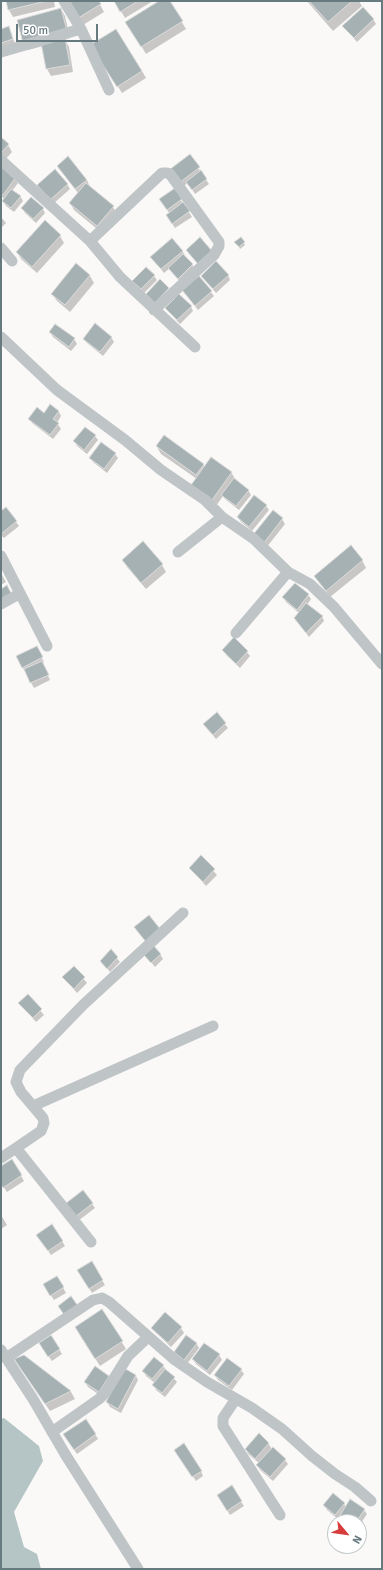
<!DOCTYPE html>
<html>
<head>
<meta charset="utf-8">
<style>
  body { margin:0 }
  #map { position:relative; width:383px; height:1570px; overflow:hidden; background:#faf9f8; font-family:Signika,sans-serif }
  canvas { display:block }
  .frame { position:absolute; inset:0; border:2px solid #667a80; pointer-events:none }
  .north { position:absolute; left:327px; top:1514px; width:40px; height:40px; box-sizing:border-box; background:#fff; border:1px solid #c2cacc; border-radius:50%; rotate:119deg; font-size:11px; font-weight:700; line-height:16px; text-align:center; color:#667a80 }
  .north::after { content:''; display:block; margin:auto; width:14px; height:18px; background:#d63c3c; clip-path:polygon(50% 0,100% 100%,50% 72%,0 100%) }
  .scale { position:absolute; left:16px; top:24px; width:82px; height:18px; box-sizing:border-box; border:2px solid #667a80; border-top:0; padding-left:5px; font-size:12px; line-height:14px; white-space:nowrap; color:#667a80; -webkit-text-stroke:3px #fff; paint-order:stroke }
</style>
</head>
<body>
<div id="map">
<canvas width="383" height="1570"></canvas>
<div class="frame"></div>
<div class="north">N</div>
<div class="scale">50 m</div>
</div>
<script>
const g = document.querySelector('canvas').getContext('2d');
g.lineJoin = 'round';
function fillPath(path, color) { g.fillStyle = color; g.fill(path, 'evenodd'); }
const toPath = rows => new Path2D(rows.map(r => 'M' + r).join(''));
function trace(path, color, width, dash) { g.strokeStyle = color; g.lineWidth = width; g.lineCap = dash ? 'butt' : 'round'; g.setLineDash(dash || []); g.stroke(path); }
fillPath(toPath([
  [4,1418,39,1446,43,1461,14,1512,24,1547,37,1554,41,1569,1,1569,1,1419]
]), '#b5c5c5');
fillPath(toPath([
  [7,1,54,1,55,7,13,17,9,10],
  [69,1,98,1,104,12,83,25],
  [115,1,153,1,125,18],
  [161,1,169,1,186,29,146,54,127,22],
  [307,1,359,1,362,6,333,31],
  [61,9,65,16,70,38,65,40,69,47,73,72,51,76,47,69,43,46,28,50],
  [373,19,376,24,357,42,344,27],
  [9,27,15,44,1,48,1,30],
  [96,52,142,71,146,78,122,93],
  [1,138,8,145,12,152,4,161,1,158],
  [190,156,209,184,195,194,188,183,182,187,173,175],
  [68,158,87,180,89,185,88,186,113,207,117,214,102,233,74,210,70,203,78,193,58,166],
  [1,167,18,183,12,191,20,196,23,201,14,212,6,206,3,201,5,199,1,196],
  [67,184,70,189,53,204,41,190],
  [174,190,192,217,175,228,170,220,170,214,163,204],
  [22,208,43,209,45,213,36,223,25,213],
  [1,217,6,223,1,228],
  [60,236,64,243,37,273,21,259,17,252],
  [240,238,245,245,240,249,237,244],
  [182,251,195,269,181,283,169,269,164,273,152,258],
  [76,265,90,276,94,283,70,312,57,301,52,294],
  [228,275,230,280,216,293,202,277],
  [154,276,157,280,144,293,136,286],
  [199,277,214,296,198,310,183,290],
  [191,307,193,311,180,324,166,309],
  [50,332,74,339,77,344,71,351,53,337],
  [111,337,114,342,103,356,87,343,84,339],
  [51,406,59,412,61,416,57,423,61,429,53,439,32,423,30,419,44,414],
  [95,436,98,440,87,454,77,446,75,441],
  [157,447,203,464,205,468,231,472,235,479,248,490,251,495,239,510,225,499,223,496,216,506,197,479,161,454],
  [115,454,118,458,107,473,93,462,91,458],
  [266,506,269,510,252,531,241,522,238,517],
  [6,509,19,526,4,538,1,535,1,512],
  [282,519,285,524,266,548,256,541],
  [123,560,162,565,166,572,146,589,127,567],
  [362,560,366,568,330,597,315,576],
  [1,573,6,582,1,585],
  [308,595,311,599,307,605,322,616,324,621,309,637,295,618,299,613,286,602,284,598],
  [36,647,44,662,42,663,50,680,34,688,17,657],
  [223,650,247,652,250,656,240,668,226,655],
  [217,714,228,728,216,739,204,725],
  [201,857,217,875,206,886,190,868],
  [111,951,120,962,110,972,101,961],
  [160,954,163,959,155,967,145,955],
  [74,967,87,983,77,993,63,977],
  [28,996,44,1015,36,1022,20,1004],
  [12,1160,24,1181,7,1192,1,1183,1,1167],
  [83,1191,95,1208,78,1221,69,1209],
  [1,1215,7,1225,1,1229],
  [40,1239,62,1241,65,1246,51,1255],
  [91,1262,105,1285,92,1293,78,1270],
  [57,1277,66,1293,54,1300,44,1285],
  [102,1310,126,1349,100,1366,80,1335],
  [152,1328,181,1328,184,1333,171,1347,155,1332],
  [51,1336,62,1354,52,1361,43,1348],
  [196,1343,199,1348,187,1364,178,1357,175,1352],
  [219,1355,222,1360,210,1375,196,1364,193,1359],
  [24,1356,71,1392,75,1399,50,1411,15,1360],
  [163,1366,177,1382,165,1397,156,1390,154,1385,155,1383,146,1376,144,1371],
  [125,1370,136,1376,138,1380,121,1413,110,1407,107,1402],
  [241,1370,244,1374,232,1390,218,1380,215,1375],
  [108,1376,111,1381,101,1396,88,1387,85,1382],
  [86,1420,98,1439,77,1454,67,1439],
  [268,1443,272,1449,273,1448,285,1460,288,1464,273,1481,260,1470,257,1465,259,1463,248,1454,246,1450],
  [178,1454,201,1471,203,1476,196,1481],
  [231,1487,244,1506,230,1515,221,1500],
  [344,1504,346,1507,364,1510,367,1514,359,1526,359,1522,343,1522,340,1517,338,1519,327,1510,324,1505]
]), '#0003');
const building = toPath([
  [6,1,47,1,8,10,6,1],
  [68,1,99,1,101,4,78,18,68,1],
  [114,1,138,1,120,12,114,1],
  [159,1,170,1,183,21,141,47,125,22,159,1],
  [309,1,352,1,328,22,309,1],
  [363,7,374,19,354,38,342,26,363,7],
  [61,8,67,31,23,43,17,20,61,8],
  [9,26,13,39,1,43,1,29,9,26],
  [116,29,142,71,117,87,90,45,116,29],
  [65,38,70,65,46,69,41,43,65,38],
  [1,137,9,144,1,153,1,137],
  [190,154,200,167,179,183,169,170,190,154],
  [68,156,87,180,75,189,57,166,68,156],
  [1,166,16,177,3,195,1,194,1,166],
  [55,169,68,184,50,200,37,185,55,169],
  [201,170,207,179,192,190,186,182,201,170],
  [86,183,114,206,97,226,69,203,86,183],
  [175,188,182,199,167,210,159,199,175,188],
  [11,189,21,196,11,208,2,201,11,189],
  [31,197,44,208,33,219,21,208,31,197],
  [183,202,190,211,172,224,166,215,183,202],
  [45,220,61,235,32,267,16,252,45,220],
  [200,237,212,251,198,264,186,250,200,237],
  [241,237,245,242,239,247,234,242,241,237],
  [172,238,183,251,161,269,150,257,172,238],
  [183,254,193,264,178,279,168,268,183,254],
  [216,261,229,275,213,289,201,276,216,261],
  [76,263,90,275,65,305,51,294,76,263],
  [146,267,155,275,141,289,132,281,146,267],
  [199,276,212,291,195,306,182,290,199,276],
  [160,279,169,288,155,303,146,294,160,279],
  [179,294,192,306,177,320,165,308,179,294],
  [95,323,112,337,100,352,83,339,95,323],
  [55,324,75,338,69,347,49,332,55,324],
  [50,404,59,411,53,419,59,423,50,435,28,419,37,407,44,413,50,404],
  [85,427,96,435,84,450,73,441,85,427],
  [164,435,204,464,196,475,156,446,164,435],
  [101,442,116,453,104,469,89,458,101,442],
  [211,457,232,472,212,500,191,485,211,457],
  [234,478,249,490,236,506,221,495,234,478],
  [254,495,267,505,249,527,237,517,254,495],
  [6,507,17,521,1,534,1,511,6,507],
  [273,510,283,518,263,544,252,536,273,510],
  [143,541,163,564,141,583,122,560,143,541],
  [351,545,363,560,326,591,314,576,351,545],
  [295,583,309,594,297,610,282,597,295,583],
  [7,585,12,595,1,600,1,589,7,585],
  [306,603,323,616,306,633,294,618,306,603],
  [234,637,248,651,236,664,222,650,234,637],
  [37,646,43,657,22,668,16,656,37,646],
  [42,661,49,675,30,683,24,669,42,661],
  [217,712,226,723,213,735,203,724,217,712],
  [201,855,215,869,203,882,189,868,201,855],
  [149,915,161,930,146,942,134,927,149,915],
  [154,946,161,954,151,963,144,955,154,946],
  [111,949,118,957,107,969,100,961,111,949],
  [74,966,85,977,74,989,62,977,74,966],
  [28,994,42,1009,33,1018,18,1003,28,994],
  [12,1159,22,1175,3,1188,1,1184,1,1166,12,1159],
  [83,1190,93,1203,75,1217,65,1204,83,1190],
  [52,1224,63,1241,48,1251,36,1235,52,1224],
  [92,1261,103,1280,89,1289,77,1270,92,1261],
  [57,1276,64,1287,50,1296,43,1284,57,1276],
  [71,1296,78,1306,65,1316,58,1306,71,1296],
  [102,1309,123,1341,95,1359,75,1327,102,1309],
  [165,1312,182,1327,168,1343,151,1328,165,1312],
  [51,1335,60,1349,48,1357,39,1343,51,1335],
  [186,1335,197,1343,184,1360,174,1352,186,1335],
  [204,1343,220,1354,207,1371,192,1359,204,1343],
  [24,1355,71,1391,45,1404,14,1359,24,1355],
  [154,1357,164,1365,152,1379,142,1371,154,1357],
  [227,1358,242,1369,229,1386,214,1375,227,1358],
  [95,1366,109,1376,99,1392,84,1382,95,1366],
  [124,1368,136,1375,118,1409,106,1402,124,1368],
  [165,1369,175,1377,162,1393,152,1385,165,1369],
  [86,1419,96,1434,74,1450,63,1434,86,1419],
  [259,1433,269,1443,255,1459,245,1449,259,1433],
  [184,1443,202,1471,192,1477,174,1450,184,1443],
  [273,1447,286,1459,270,1477,256,1465,273,1447],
  [232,1485,242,1501,227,1511,217,1495,232,1485],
  [333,1493,345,1503,335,1515,323,1505,333,1493],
  [350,1499,365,1509,356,1522,347,1522,339,1517,350,1499]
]);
fillPath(building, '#a6b1b4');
trace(building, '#dcdbda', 1);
trace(toPath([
  [64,1,81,29,109,90],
  [1,52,81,29],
  [1,160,90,241,120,277,195,347],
  [90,241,162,173,167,173,170,174,219,242,219,246,214,255,154,310],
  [1,248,12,261],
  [1,337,57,390,125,440,161,470,205,500,222,517,254,539,288,572,310,584,334,607,382,664],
  [178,552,222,517],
  [1,556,47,646],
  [1,604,19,594],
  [236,633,288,572],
  [33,1106,213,1026],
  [16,1148,41,1131,44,1123,43,1118,21,1092,16,1082,20,1070,83,1005,183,913],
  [1,1158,16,1148,91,1242],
  [1,1350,33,1399,65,1454,138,1569],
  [6,1358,93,1300,102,1298,109,1302,175,1360,207,1382,252,1408,282,1429,312,1456,335,1474,355,1487,371,1501],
  [235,1400,223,1418,223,1426,280,1515],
  [52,1432,99,1399,105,1393,128,1356,148,1337]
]), '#bfc5c7', 11);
</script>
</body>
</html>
